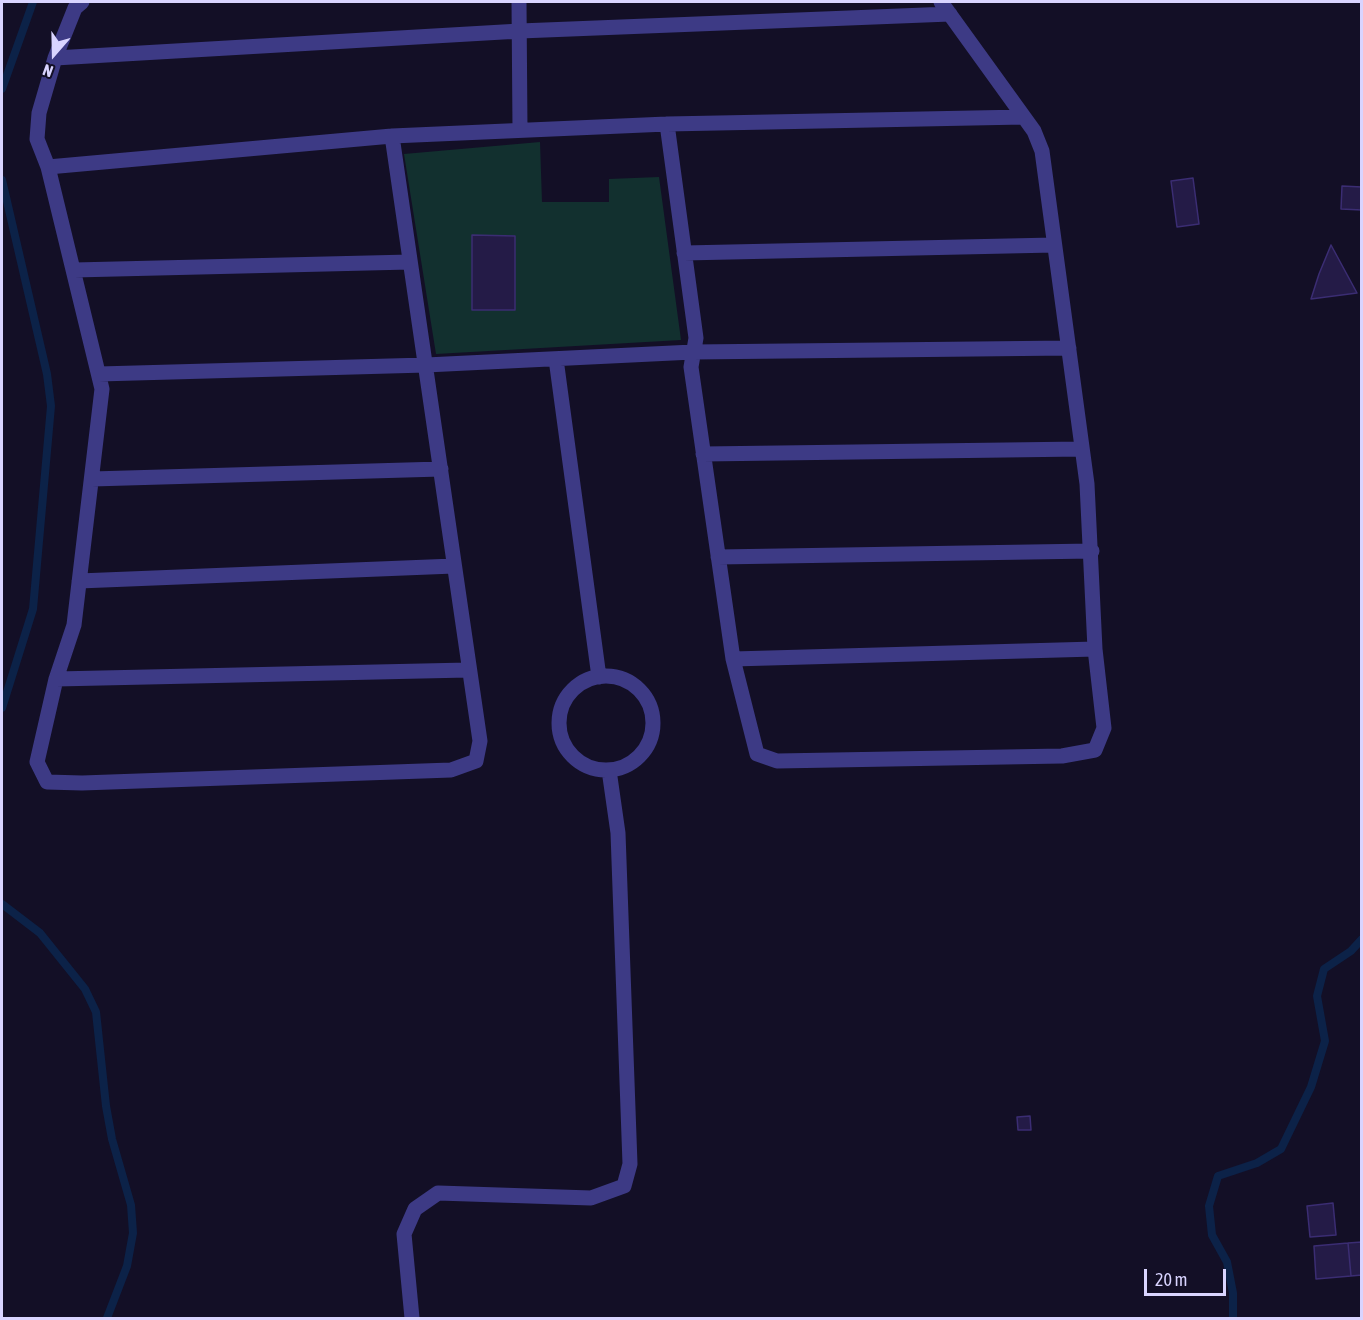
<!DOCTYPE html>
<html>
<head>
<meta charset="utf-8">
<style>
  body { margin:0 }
  #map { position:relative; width:1363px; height:1320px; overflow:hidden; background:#130f26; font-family:"Asap Condensed",sans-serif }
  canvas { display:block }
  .frame { position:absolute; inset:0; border:3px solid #d9d4ff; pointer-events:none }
  .north { position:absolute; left:24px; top:24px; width:60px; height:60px; -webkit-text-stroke:4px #130f26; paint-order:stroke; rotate:200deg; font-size:16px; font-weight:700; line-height:24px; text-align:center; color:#d9d4ff }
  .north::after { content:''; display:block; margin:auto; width:21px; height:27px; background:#d9d4ff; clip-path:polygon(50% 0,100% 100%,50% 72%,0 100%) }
  .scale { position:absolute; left:1144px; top:1269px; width:82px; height:27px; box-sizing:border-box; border:3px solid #d9d4ff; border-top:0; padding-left:8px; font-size:18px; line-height:21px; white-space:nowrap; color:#d9d4ff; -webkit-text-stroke:4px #130f26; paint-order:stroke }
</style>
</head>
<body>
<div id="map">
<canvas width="1363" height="1320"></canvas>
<div class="frame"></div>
<div class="north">N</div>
<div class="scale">20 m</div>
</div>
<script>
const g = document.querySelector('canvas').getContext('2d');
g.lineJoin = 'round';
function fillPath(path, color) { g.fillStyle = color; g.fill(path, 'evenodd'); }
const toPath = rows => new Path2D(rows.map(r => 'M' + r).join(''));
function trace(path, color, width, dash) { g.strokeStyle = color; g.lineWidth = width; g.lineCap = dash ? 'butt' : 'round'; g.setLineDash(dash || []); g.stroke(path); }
fillPath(toPath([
  [540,142,542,202,609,202,609,179,659,177,681,340,436,354,404,154]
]), '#12302f');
trace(toPath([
  [2,89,33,2],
  [2,180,47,374,51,406,33,609,2,708],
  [2,904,40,933,85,989,96,1012,106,1106,112,1139,131,1205,133,1233,127,1266,107,1318],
  [1233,1318,1233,1293,1227,1262,1212,1235,1209,1206,1218,1176,1257,1163,1281,1149,1311,1087,1325,1041,1317,996,1324,969,1351,951,1362,939]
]), '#0c2248', 8);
const building = toPath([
  [1193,178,1199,224,1177,227,1171,181,1193,178],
  [1342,186,1362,187,1362,210,1341,209,1342,186],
  [472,235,515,236,515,310,472,310,472,235],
  [1331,245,1357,293,1311,299,1319,274,1331,245],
  [1030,1116,1031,1130,1018,1130,1017,1117,1030,1116],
  [1333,1203,1336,1235,1310,1237,1307,1206,1333,1203],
  [1362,1242,1362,1275,1351,1276,1348,1243,1362,1242],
  [1348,1243,1351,1276,1316,1279,1314,1246,1348,1243]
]);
fillPath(building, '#241b47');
trace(building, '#3b2d73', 1.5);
trace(toPath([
  [82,2,75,8,55,58,39,113,37,139,48,167,102,389,74,625,56,679,37,762,47,782,82,783,451,770,476,761,480,741,392,136],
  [519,2,520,130],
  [55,58,520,31,950,14],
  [667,124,696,338,691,367,733,659,757,754,777,761,1062,756,1095,750,1104,728,1095,649,1087,484,1042,151,1034,131,941,2],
  [48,167,392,136,667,124,1024,117],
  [684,253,1054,245],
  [74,270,410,262],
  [556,359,599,677],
  [99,374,426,365,693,352,1069,348],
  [703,454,1081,449],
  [92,479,441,469],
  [718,557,1092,551],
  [79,581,454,566],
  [733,659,1095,649],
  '559 723a47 47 0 1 1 94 0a47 47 0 1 1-94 0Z',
  [56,679,468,670],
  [412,1318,404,1234,415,1209,438,1193,591,1198,624,1186,630,1164,618,833,609,770]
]), '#3d3a85', 15);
</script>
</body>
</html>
